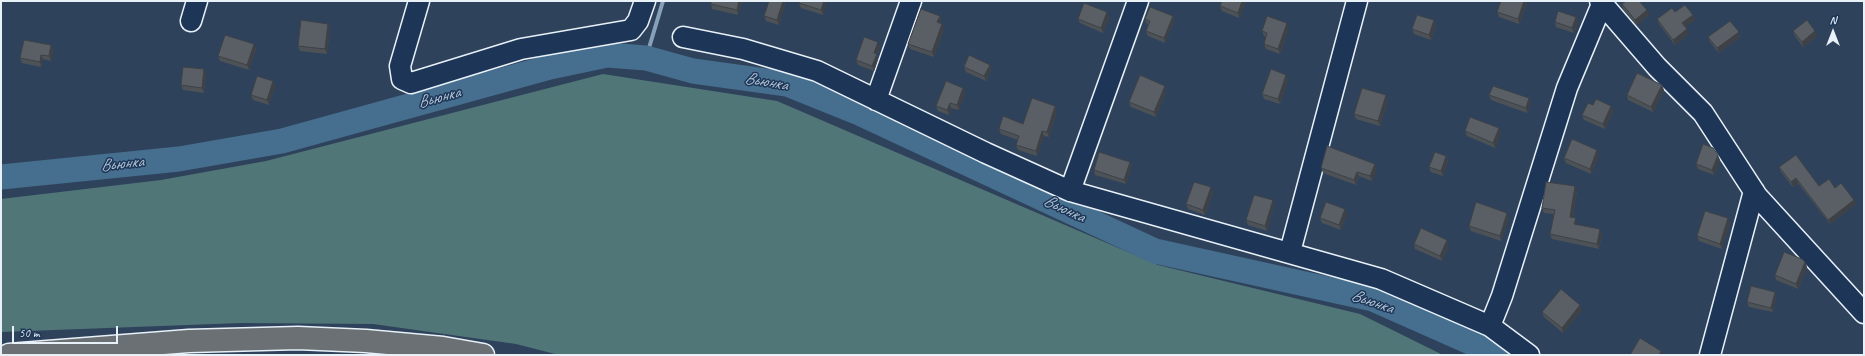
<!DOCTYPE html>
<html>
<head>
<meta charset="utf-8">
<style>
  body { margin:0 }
  #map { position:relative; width:1865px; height:356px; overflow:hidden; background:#2f425b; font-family:Caveat,sans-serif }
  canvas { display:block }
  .frame { position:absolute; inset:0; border:2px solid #e8f1f8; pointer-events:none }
  .north { position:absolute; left:1813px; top:12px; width:40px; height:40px; -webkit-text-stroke:3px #1d3557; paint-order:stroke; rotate:0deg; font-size:11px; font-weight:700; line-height:16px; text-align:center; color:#e8f1f8 }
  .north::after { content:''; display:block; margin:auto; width:14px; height:18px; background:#e8f1f8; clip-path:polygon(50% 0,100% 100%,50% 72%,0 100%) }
  .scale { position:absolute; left:12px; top:326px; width:106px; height:18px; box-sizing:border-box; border:2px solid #e8f1f8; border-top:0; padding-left:5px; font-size:12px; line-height:14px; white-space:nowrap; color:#e8f1f8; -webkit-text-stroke:3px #1d3557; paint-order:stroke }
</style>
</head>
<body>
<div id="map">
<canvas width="1865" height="356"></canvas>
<div class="frame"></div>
<div class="north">N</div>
<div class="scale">50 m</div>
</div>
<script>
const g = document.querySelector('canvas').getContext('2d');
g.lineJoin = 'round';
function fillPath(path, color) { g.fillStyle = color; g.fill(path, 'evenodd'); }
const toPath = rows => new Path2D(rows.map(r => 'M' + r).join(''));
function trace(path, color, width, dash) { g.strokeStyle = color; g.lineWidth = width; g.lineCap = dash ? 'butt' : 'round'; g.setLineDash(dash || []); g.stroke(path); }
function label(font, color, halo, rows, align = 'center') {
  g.font = font + ' Caveat,sans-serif'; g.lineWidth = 3; g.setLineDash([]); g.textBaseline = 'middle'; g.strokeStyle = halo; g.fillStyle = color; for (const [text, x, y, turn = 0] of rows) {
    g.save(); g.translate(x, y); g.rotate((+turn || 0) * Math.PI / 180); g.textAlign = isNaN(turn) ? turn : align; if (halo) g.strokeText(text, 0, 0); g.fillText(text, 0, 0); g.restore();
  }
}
fillPath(toPath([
  [603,74,777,101,1158,265,1360,314,1443,355,559,355,516,344,373,324,241,323,1,332,1,199,161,180,266,161]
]), '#517678');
trace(toPath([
  [646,58,663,1]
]), '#87a2b8', 4);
trace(toPath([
  [1,177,179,159,282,141,550,67,607,55,646,58,693,71,787,84,859,113,1155,251,1373,299,1488,350,1495,355]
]), '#466e8e', 25);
const minor = toPath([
  [419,1,400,66,402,79,411,83,521,49,631,30,638,21,645,1],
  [1600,1,1657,67,1703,113,1757,196,1864,313],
  [191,21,197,1],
  [683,37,743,49,817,71,986,153,1070,191,1381,279,1490,326,1529,355],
  [876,100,911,1],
  [1070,191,1138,1],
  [1290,252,1357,1],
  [1490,326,1502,296,1567,88,1602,4],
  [1710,355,1754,191]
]);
const major = toPath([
  [9,355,189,341,298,338,366,341,443,348,483,355]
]);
trace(minor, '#e8f1f8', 23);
trace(major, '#e8f1f8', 25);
trace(minor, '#1d3557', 20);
trace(major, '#6b7074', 22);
fillPath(toPath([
  [742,1,738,15,712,9,711,4],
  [769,1,784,1,785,4,779,25,766,21,764,16],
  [800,1,827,1,823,15,801,8,799,3],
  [1222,1,1246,1,1239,18,1222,11,1220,6],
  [1501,1,1527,1,1527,3,1519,24,1499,17,1497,12],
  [1622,4,1649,15,1637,25,1623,9],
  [1675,12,1693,15,1695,20,1685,27,1689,34,1675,45,1659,24,1657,19],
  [940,16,941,21,941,23,944,29,934,57,910,49,908,44],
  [1173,16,1174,21,1165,43,1148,36,1146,31,1148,25,1147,24,1145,19],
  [1109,17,1103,33,1080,23,1078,19],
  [1576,17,1578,22,1574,33,1556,27,1555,22],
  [328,24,330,29,327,54,300,51,298,46],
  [1436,25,1431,40,1414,34,1412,29],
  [1289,28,1280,54,1266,49,1264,44,1266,37,1264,36,1262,31],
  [1793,31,1817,36,1803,47,1795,36],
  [1708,37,1740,37,1719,53,1710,42],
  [51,45,53,50,51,61,43,59,41,67,22,63,20,58],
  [880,47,877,55,878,59,874,71,858,65,856,60],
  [256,49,249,70,220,61,218,56],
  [990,65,991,70,986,81,966,72,964,67],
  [206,74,204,93,183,90,181,85],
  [1288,80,1280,104,1264,99,1262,94],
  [273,81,275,86,269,105,253,100,251,95],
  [963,88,965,93,959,110,951,108,949,115,938,111,936,106],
  [1664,90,1653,112,1628,100,1627,95],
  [1166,91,1156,117,1131,107,1129,102],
  [1489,95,1529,98,1531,103,1527,113,1491,100],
  [1388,100,1380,126,1356,119,1354,114],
  [1593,105,1611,106,1613,111,1605,129,1584,120,1582,115],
  [1055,106,1057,111,1049,137,1044,136,1037,156,1018,150,1016,145,1018,140,1001,134,999,129,1023,124],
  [1465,131,1501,133,1495,148,1467,136],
  [1599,155,1591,174,1566,163,1564,158],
  [1446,156,1448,161,1443,176,1431,172,1429,167],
  [1720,160,1714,175,1698,169,1696,164],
  [1130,162,1131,167,1126,184,1095,175,1094,170],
  [1779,167,1819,186,1835,188,1854,200,1856,204,1830,224,1798,183,1793,187,1781,172],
  [1321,168,1377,169,1372,181,1359,176,1356,185,1323,173],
  [1575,186,1577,191,1573,217,1577,223,1577,225,1602,234,1599,249,1552,239,1550,234,1554,214,1544,213,1542,208],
  [1213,192,1205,215,1188,209,1186,204],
  [1274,205,1267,231,1248,225,1246,220],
  [1347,214,1341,230,1322,223,1320,218],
  [1509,218,1501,241,1471,231,1469,226],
  [1730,223,1722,249,1699,241,1697,236],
  [1414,244,1449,245,1442,261,1415,249],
  [1805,262,1807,267,1798,289,1776,280,1775,275],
  [1775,292,1776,296,1773,312,1749,307,1747,302],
  [1580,305,1582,310,1563,333,1544,317,1542,312]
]), '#4d5257');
fillPath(toPath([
  [739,1,742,1,738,15,737,10],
  [783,1,784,1,785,4,779,25,777,20],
  [824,1,827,1,823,15,821,10],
  [1242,1,1246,1,1239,18,1238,13],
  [1524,1,1527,1,1527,3,1519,24,1518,19],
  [1647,10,1649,15,1637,25,1635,20],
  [1107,12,1109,17,1103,33,1101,28],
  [1693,15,1695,20,1684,28,1682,23],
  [940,16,941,21,939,27,937,22],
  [1173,16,1174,21,1165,43,1164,38],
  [1576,17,1578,22,1574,33,1572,28],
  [1434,20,1436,25,1431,40,1429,35],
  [1287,23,1289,28,1280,54,1278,49],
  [328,24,330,29,327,54,325,49],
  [942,24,944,29,934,57,932,52],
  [1687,29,1689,34,1675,45,1673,40],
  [1815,31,1817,36,1803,47,1802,42],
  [1739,32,1740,37,1719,53,1717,48],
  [878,42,880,47,877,55,878,59,874,71,872,66,874,53],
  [254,44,256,49,249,70,247,65],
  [51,45,53,50,51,61,49,56],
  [41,55,43,59,41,67,40,62],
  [990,65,991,70,986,81,984,76],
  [204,69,206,74,204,93,202,88],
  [1286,75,1288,80,1280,104,1278,99],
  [273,81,275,86,269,105,267,100],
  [1662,85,1664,90,1653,112,1651,107],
  [1165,86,1166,91,1156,117,1154,112],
  [963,88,965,93,959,110,957,105],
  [1386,95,1388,100,1380,126,1378,121],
  [1529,98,1531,103,1527,113,1526,108],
  [950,103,951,108,949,115,947,110],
  [1055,106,1057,111,1049,137,1047,132],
  [1611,106,1613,111,1605,129,1603,124],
  [1499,128,1501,133,1495,148,1493,143],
  [1042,131,1044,136,1037,156,1036,151],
  [1597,150,1599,155,1591,174,1590,169],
  [1718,155,1720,160,1714,175,1712,170],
  [1446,156,1448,161,1443,176,1441,171],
  [1130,162,1131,167,1126,184,1124,180],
  [1375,164,1377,169,1372,181,1370,176],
  [1357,172,1359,176,1356,185,1354,180],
  [1796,178,1798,183,1793,187,1791,182],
  [1575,186,1577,191,1572,222,1570,217],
  [1211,187,1213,192,1205,215,1203,210],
  [1273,200,1274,205,1267,231,1265,226],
  [1854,200,1856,204,1830,224,1828,220],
  [1345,209,1347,214,1341,230,1339,225],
  [1507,213,1509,218,1501,241,1500,236],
  [1576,218,1577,223,1576,229,1574,224],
  [1728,218,1730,223,1722,249,1720,244],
  [1600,229,1602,234,1599,249,1597,244],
  [1447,240,1449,245,1442,261,1440,256],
  [1805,262,1807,267,1798,289,1796,284],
  [1775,292,1776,296,1773,312,1771,308],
  [1580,305,1582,310,1563,333,1562,328],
  [1661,351,1663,355,1659,355]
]), '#3e4247');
const building = toPath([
  [711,1,739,1,737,10,711,4,711,1],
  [769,1,783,1,777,20,764,16,769,1],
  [800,1,824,1,821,10,799,3,800,1],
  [1222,1,1242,1,1238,13,1220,6,1222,1],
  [1501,1,1524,1,1518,19,1497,12,1501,1],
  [1626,1,1639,1,1647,10,1635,20,1622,4,1626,1],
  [1084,3,1107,12,1101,28,1078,19,1084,3],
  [1685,5,1693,15,1682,23,1687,29,1673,40,1657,19,1672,8,1675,12,1685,5],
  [1150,7,1173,16,1164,38,1146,31,1150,21,1145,19,1150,7],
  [921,9,940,16,937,22,942,24,932,52,908,44,921,9],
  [1558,11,1576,17,1572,28,1555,22,1558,11],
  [1417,15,1434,20,1429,35,1412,29,1417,15],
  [1267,16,1287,23,1278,49,1264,44,1267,33,1262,31,1267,16],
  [301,20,328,24,325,49,298,46,301,20],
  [1807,20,1815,31,1802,42,1793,31,1807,20],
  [1730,21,1739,32,1717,48,1708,37,1730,21],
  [225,35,254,44,247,65,218,56,225,35],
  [864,37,878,42,874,53,877,54,872,66,856,60,864,37],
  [24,40,51,45,49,56,41,55,40,62,20,58,24,40],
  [969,55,990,65,984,76,964,67,969,55],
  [183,67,204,69,202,88,181,85,183,67],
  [1271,69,1286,75,1278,99,1262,94,1271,69],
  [1637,73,1662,85,1651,107,1627,95,1637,73],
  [1140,75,1165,86,1154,112,1129,102,1140,75],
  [257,76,273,81,267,100,251,95,257,76],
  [946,81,963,88,957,105,950,103,947,110,936,106,946,81],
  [1493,86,1529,98,1526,108,1489,95,1493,86],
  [1362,88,1386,95,1378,121,1354,114,1362,88],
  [1032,98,1055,106,1047,132,1042,131,1036,151,1016,145,1019,136,999,129,1003,116,1023,124,1032,98],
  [1596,99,1611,106,1603,124,1582,115,1588,103,1593,105,1596,99],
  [1470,117,1499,128,1493,143,1465,131,1470,117],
  [1572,139,1597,150,1590,169,1564,158,1572,139],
  [1703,144,1713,148,1718,155,1712,170,1696,164,1703,144],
  [1327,146,1375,164,1370,176,1357,172,1354,180,1321,168,1327,146],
  [1099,152,1130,162,1124,180,1094,170,1099,152],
  [1435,152,1446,156,1441,171,1429,167,1435,152],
  [1796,155,1819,186,1829,179,1835,188,1841,183,1854,200,1828,220,1796,178,1791,182,1779,167,1796,155],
  [1194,182,1211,187,1203,210,1186,204,1194,182],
  [1546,182,1575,186,1570,217,1576,218,1574,224,1600,229,1597,244,1550,234,1555,210,1542,208,1546,182],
  [1254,195,1273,200,1265,226,1246,220,1254,195],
  [1326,202,1345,209,1339,225,1320,218,1326,202],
  [1476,202,1507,213,1500,236,1469,226,1476,202],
  [1705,211,1728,218,1720,244,1697,236,1705,211],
  [1421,228,1447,240,1440,256,1414,244,1421,228],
  [1784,252,1802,259,1805,262,1796,284,1775,275,1784,252],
  [1751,286,1775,292,1771,308,1747,302,1751,286],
  [1561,289,1580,305,1562,328,1542,312,1561,289],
  [1640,338,1661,351,1659,355,1630,355,1640,338]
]);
fillPath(building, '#595f65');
trace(building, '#3e4247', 1);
label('italic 17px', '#afc3d3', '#1d3557', [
  ["Вьюнка",766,82,10],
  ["Вьюнка",439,98,-15],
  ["Вьюнка",122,164,-6],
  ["Вьюнка",1064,209,25],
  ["Вьюнка",1372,302,19]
]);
</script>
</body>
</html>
